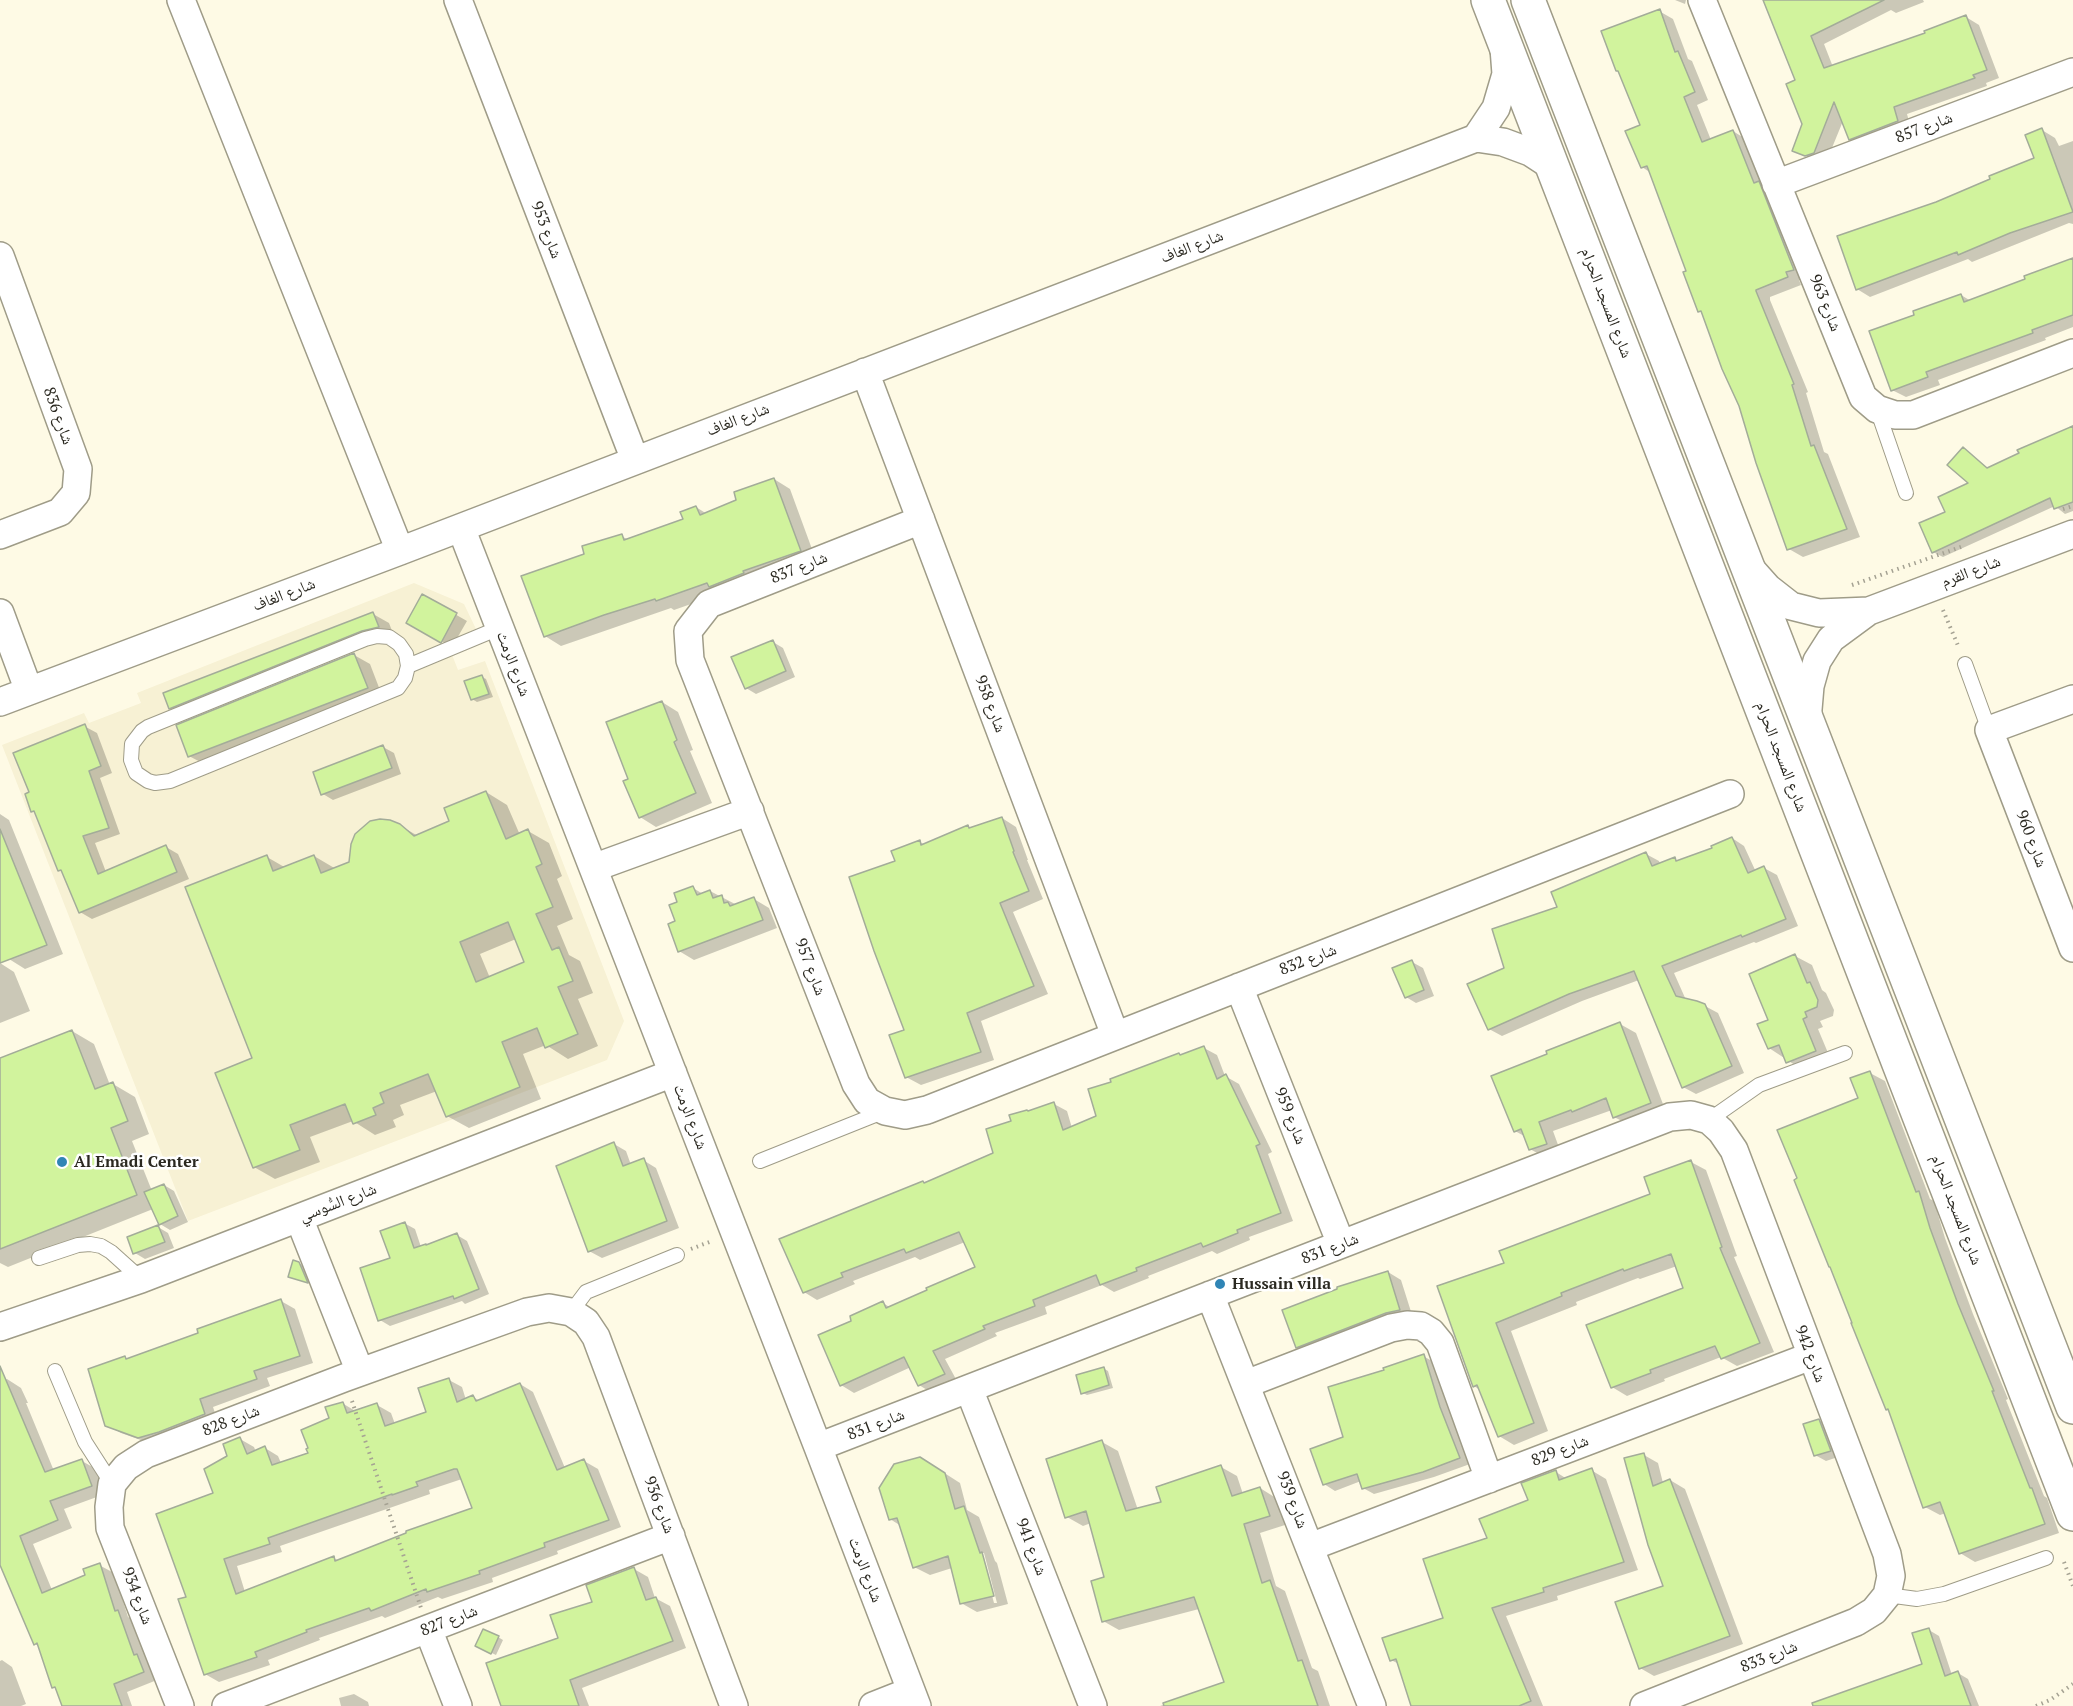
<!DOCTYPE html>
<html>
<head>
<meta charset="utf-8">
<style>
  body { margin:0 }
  canvas { display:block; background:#fefae5 }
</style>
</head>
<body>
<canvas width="2073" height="1706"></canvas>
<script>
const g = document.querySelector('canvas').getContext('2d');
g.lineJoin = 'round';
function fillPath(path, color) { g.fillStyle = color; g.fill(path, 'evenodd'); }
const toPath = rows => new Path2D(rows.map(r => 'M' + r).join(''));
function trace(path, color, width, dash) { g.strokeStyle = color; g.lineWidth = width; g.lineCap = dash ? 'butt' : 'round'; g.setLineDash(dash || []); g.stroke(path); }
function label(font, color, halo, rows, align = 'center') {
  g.font = font + ' "PT Serif","Noto Naskh Arabic",serif'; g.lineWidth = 5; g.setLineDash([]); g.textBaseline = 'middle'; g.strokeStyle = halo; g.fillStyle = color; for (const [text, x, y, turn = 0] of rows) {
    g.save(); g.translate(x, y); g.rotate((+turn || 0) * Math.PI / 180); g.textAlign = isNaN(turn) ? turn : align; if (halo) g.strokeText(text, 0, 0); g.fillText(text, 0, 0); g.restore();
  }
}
fillPath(toPath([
  [414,583,464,604,476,629,447,642,458,670,485,661,624,1021,607,1060,188,1221,2,745,84,713,89,723,141,703,137,693]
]), '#f7f1d4');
fillPath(toPath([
  [1675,0,1686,0,1685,4],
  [1764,0,1923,0,1924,2,1896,13,1891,10,1824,44,1833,67,1927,34,1966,17,1979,25,1999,78,1986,83,1987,86,1907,114,1911,129,1864,146,1850,139,1843,121,1827,160,1820,163,1794,150,1804,124,1797,81],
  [1659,11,1673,19,1688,59,1692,61,1708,100,1697,105,1711,140,1733,131,1747,140,1808,278,1799,280,1801,285,1770,297,1770,300,1808,392,1806,393,1824,452,1828,454,1860,537,1803,557,1789,549,1740,406,1703,313,1699,311,1688,272,1651,173,1642,167,1642,126],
  [2042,130,2055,138,2059,146,2073,141,2073,224,2069,223,1972,262,1968,259,1870,297,1857,289,1937,203,2036,159],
  [2073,259,2073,327,2045,338,2046,340,1938,380,1940,385,1906,397,1892,390,1961,295,1971,301,2027,280],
  [2073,425,2073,511,2065,514,2055,506,1943,557,1933,552,1947,513,1970,483,1964,449,1989,469,2070,429,2069,427],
  [774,479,790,489,816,560,674,610,671,608,561,646,545,636,586,555,621,536,629,540,685,519,696,507,707,514,738,501],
  [423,596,467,621,452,647,408,623],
  [373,614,389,623,394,636,379,639,186,717,170,708],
  [773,642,783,648,795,677,756,694,746,688],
  [354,655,370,664,383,698,206,765,189,756],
  [482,677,486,679,493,697,477,702,472,699],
  [662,702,678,712,693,750,690,751,712,803,656,827,640,817,629,779],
  [84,726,97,733,112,773,100,778,120,834,95,843,106,872,166,847,178,854,189,879,92,919,80,912,64,872,59,870,37,813,33,811,31,793],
  [383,747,394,753,401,774,333,800,323,794],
  [486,792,507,805,520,835,528,831,549,843,562,876,557,879,573,919,557,926,569,955,580,961,593,993,578,999,598,1046,568,1059,546,1045,523,1054,541,1099,469,1128,447,1116,437,1091,400,1105,404,1115,393,1120,396,1127,375,1135,353,1121,310,1137,320,1162,275,1179,254,1167,254,1059,267,857,286,868,314,856,336,869,351,863,399,825,418,836,451,822],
  [516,939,526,963,490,978,480,954],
  [0,814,9,820,63,954,25,969,9,959,0,937],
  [1002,818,1016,827,1028,860,1027,860,1043,899,1013,912,1048,994,981,1021,994,1060,921,1085,906,1077,906,1030,897,862,920,842,925,845,968,827,971,829],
  [1732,838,1744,846,1756,872,1764,868,1777,875,1798,926,1756,943,1754,942,1674,973,1686,1000,1705,1006,1718,1013,1744,1073,1696,1094,1683,1087,1639,980,1582,1001,1502,1036,1489,1029,1505,968,1559,908,1646,854,1659,861,1660,864,1675,859,1679,862,1714,849],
  [693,888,703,894,710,891,737,905,754,899,769,908,777,928,694,960,679,951,677,922,679,902],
  [1795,956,1812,965,1822,990,1826,993,1834,1010,1833,1016,1820,1021,1823,1027,1818,1029,1831,1060,1804,1071,1769,1048],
  [1412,962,1423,968,1434,996,1416,1003,1406,997],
  [0,963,14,972,30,1011,0,1023],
  [1620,1024,1636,1033,1666,1112,1630,1125,1614,1117,1612,1110,1553,1131,1561,1153,1546,1158,1530,1149,1526,1137,1515,1131],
  [72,1031,94,1044,110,1085,113,1084,135,1097,149,1134,132,1141,152,1191,164,1185,174,1191,188,1222,170,1230,160,1224,153,1209,8,1267,0,1263,0,1060],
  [1204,1048,1217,1055,1225,1076,1239,1084,1272,1152,1268,1154,1293,1221,1249,1237,1250,1240,1217,1254,1212,1251,1148,1276,1149,1278,1114,1292,1102,1285,1045,1307,1047,1314,995,1333,997,1336,945,1359,957,1381,932,1393,919,1385,911,1367,854,1393,841,1385,883,1303,891,1308,977,1268,965,1242,920,1260,915,1257,853,1281,855,1284,817,1300,804,1292,925,1184,995,1154,1013,1122,1029,1112,1054,1104,1067,1111,1072,1128,1098,1117,1113,1083],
  [1870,1073,1885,1081,1930,1199,1934,1201,1945,1238,1973,1314,2008,1399,2006,1400,2044,1496,2047,1498,2059,1533,1975,1562,1960,1553,1946,1513,1940,1515,1925,1507,1891,1412,1887,1409,1860,1099],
  [614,1144,626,1151,631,1165,643,1160,656,1168,679,1228,602,1258,589,1251],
  [1691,1162,1706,1170,1737,1256,1734,1257,1774,1352,1737,1366,1721,1357,1664,1379,1665,1381,1627,1396,1612,1387,1685,1289,1677,1266,1640,1279,1638,1278,1576,1302,1577,1305,1511,1331,1548,1431,1514,1445,1499,1436,1480,1390,1474,1386,1506,1264,1652,1194],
  [404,1223,415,1229,421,1247,457,1235,467,1241,489,1294,465,1304,462,1301,390,1326,380,1320],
  [158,1227,168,1233,174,1248,145,1259,135,1253],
  [299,1263,304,1266,311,1284,290,1277],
  [1388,1272,1401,1280,1413,1318,1311,1355,1298,1347],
  [281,1301,295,1309,313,1363,267,1378,270,1386,213,1407,218,1422,152,1444,121,1433,107,1425,125,1357,129,1360],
  [1423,1356,1434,1362,1470,1464,1434,1477,1374,1494,1363,1488,1361,1481,1335,1491,1324,1484,1345,1438],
  [1103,1368,1108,1371,1113,1388,1087,1395,1083,1393],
  [7,1379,21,1388,28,1403,26,1403,54,1471,82,1461,96,1469,105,1494,64,1509,72,1528,33,1544,52,1590,87,1575,99,1565,114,1573,128,1617,132,1619,147,1662,151,1664,157,1680,127,1692,132,1706,63,1706,57,1688,54,1687,40,1647,35,1644,0,1561,0,1382],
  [449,1380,462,1387,466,1400,473,1397,480,1401,520,1384,533,1392,565,1468,584,1461,598,1469,621,1527,557,1551,558,1554,492,1578,493,1582,442,1599,438,1597,385,1618,382,1616,319,1638,320,1640,268,1660,270,1665,219,1682,205,1674,188,1598,214,1494,229,1457,240,1439,254,1447,256,1452,265,1448,278,1456,281,1463,310,1454,342,1403,357,1412,377,1405,391,1413,395,1424,428,1413],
  [462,1479,474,1509,339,1561,334,1558,245,1592,237,1566,282,1552,280,1546,430,1494,429,1490],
  [1819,1420,1829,1426,1841,1456,1826,1461,1815,1455],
  [1102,1442,1118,1451,1138,1510,1163,1503,1221,1467,1237,1476,1243,1494,1260,1488,1276,1498,1285,1525,1260,1533,1276,1586,1285,1591,1312,1668,1318,1671,1330,1706,1160,1706,1226,1683,1199,1609,1119,1630,1103,1621,1106,1578,1091,1523,1083,1526,1067,1517],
  [1644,1455,1658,1463,1663,1483,1670,1480,1685,1489,1743,1644,1654,1676,1640,1668,1665,1587],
  [935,1467,960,1483,967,1510,979,1517,995,1561,997,1563,1008,1604,977,1612,961,1603,952,1568,930,1575,914,1567,901,1526,890,1519],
  [981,1553,984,1553,997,1603,994,1603],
  [1591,1470,1606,1479,1638,1570,1557,1596,1558,1600,1506,1616,1543,1706,1413,1706,1399,1664,1391,1660,1444,1619,1489,1539,1530,1501,1556,1472,1567,1479],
  [634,1569,648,1577,655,1598,670,1606,686,1648,582,1688,589,1706,502,1706,559,1639,594,1603],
  [1929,1630,1939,1636,1952,1675,1958,1673,1968,1679,1979,1706,1823,1706,1924,1665],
  [498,1637,503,1640,496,1655,481,1648],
  [2,1660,12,1667,26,1704,21,1706,0,1706,0,1661],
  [354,1694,368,1702,369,1706,341,1706,339,1698]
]), '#0003');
const building = toPath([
  [1763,0,1884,0,1811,36,1824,68,1925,33,1924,31,1966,15,1987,70,1973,75,1975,78,1894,107,1898,121,1849,140,1834,102,1814,153,1805,156,1792,151,1802,124,1786,84,1795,80,1763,0],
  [1660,9,1675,52,1678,51,1695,92,1684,97,1702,142,1733,130,1754,183,1759,181,1794,270,1786,272,1788,277,1756,290,1756,291,1794,384,1792,385,1811,446,1814,445,1847,529,1787,550,1756,463,1739,406,1722,369,1701,311,1698,312,1683,272,1686,271,1647,166,1641,168,1625,131,1640,125,1618,71,1616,71,1601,31,1660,9],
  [2042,128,2073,212,2010,233,1958,255,1957,252,1856,290,1837,236,1936,202,1990,179,1989,176,2034,158,2025,135,2042,128],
  [2073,258,2073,315,2032,330,2033,333,1926,372,1928,377,1891,391,1869,331,1914,315,1913,311,1961,294,1964,302,2025,279,2024,276,2073,258],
  [2073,426,2073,502,2054,509,2050,498,1932,553,1919,523,1945,512,1938,497,1968,483,1947,465,1963,447,1987,468,2019,453,2017,450,2073,426],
  [774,478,801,551,743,571,744,573,709,587,707,583,656,601,655,599,604,615,544,637,521,576,584,554,582,546,622,534,624,540,683,519,680,512,696,506,700,515,736,500,734,492,774,478],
  [422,594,457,613,441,643,406,623,422,594],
  [373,612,379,627,362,631,169,709,163,693,373,612],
  [773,640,786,671,745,689,731,657,773,640],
  [354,653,368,688,188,757,176,725,354,653],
  [482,675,489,694,471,700,464,681,482,675],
  [662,701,677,740,674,742,696,793,639,818,623,781,628,779,606,722,662,701],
  [85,724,101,766,89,771,109,828,83,836,98,874,166,845,177,872,79,913,61,870,58,871,34,811,31,812,25,794,29,792,13,753,85,724],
  [383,745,392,768,321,795,313,772,383,745],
  [486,791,506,839,528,829,542,864,536,867,553,907,536,914,552,950,559,947,573,981,558,987,578,1034,545,1048,537,1028,502,1042,520,1087,446,1117,428,1074,380,1093,384,1103,373,1108,376,1115,353,1124,345,1104,290,1125,300,1150,253,1168,215,1073,252,1058,185,887,267,855,273,871,314,855,321,873,349,862,351,844,355,834,370,821,380,819,390,820,400,824,414,836,449,821,444,808,486,791],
  [508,922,524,962,476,982,460,942,508,922],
  [1002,817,1014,851,1013,852,1029,891,1000,903,1034,986,967,1013,981,1052,905,1078,889,1035,904,1030,874,951,849,877,895,861,891,851,920,840,921,845,968,825,969,828,1002,817],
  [0,829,47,945,0,963,0,829],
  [1732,837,1748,873,1764,866,1786,919,1742,937,1741,935,1662,966,1676,996,1697,1001,1705,1004,1732,1066,1682,1088,1634,971,1569,994,1488,1030,1467,984,1504,968,1492,929,1557,907,1551,892,1646,852,1652,866,1675,857,1676,861,1712,848,1711,846,1732,837],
  [693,886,697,895,710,890,713,898,722,895,724,903,728,902,730,906,754,897,763,920,678,952,668,924,675,921,669,905,677,902,674,893,693,886],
  [1795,954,1807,983,1810,982,1818,1000,1817,1007,1805,1012,1807,1017,1803,1019,1816,1051,1786,1063,1779,1045,1768,1049,1757,1024,1768,1020,1749,974,1795,954],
  [1412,960,1424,990,1405,998,1392,968,1412,960],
  [1620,1022,1651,1103,1613,1118,1606,1098,1572,1112,1571,1110,1539,1122,1547,1144,1529,1150,1521,1129,1514,1132,1491,1076,1547,1054,1546,1051,1620,1022],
  [72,1030,95,1089,113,1082,128,1121,111,1128,137,1195,0,1249,0,1058,72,1030],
  [1204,1046,1217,1079,1226,1074,1260,1144,1256,1146,1281,1213,1237,1230,1238,1233,1203,1247,1201,1243,1136,1268,1137,1271,1100,1285,1096,1275,1033,1300,1035,1306,983,1326,985,1329,933,1351,945,1374,918,1386,904,1357,840,1386,818,1335,851,1321,850,1316,883,1301,886,1308,927,1290,926,1288,975,1267,959,1232,906,1253,904,1249,841,1273,843,1277,803,1293,779,1239,923,1181,924,1183,993,1153,986,1129,1011,1121,1009,1115,1027,1110,1028,1111,1054,1102,1063,1130,1096,1116,1088,1089,1111,1082,1110,1079,1179,1053,1180,1055,1204,1046],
  [1870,1071,1916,1192,1919,1191,1930,1228,1958,1304,1994,1391,1992,1391,2030,1488,2032,1488,2045,1524,1959,1554,1940,1502,1923,1508,1888,1409,1886,1410,1851,1323,1852,1323,1830,1267,1829,1267,1794,1180,1797,1178,1777,1130,1858,1098,1850,1078,1870,1071],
  [614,1142,623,1166,644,1158,667,1221,588,1252,556,1166,614,1142],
  [1691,1160,1722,1247,1720,1248,1760,1343,1721,1359,1715,1346,1650,1370,1651,1373,1611,1388,1586,1325,1683,1288,1671,1254,1624,1271,1623,1269,1561,1293,1562,1296,1496,1323,1534,1423,1498,1437,1477,1385,1473,1387,1437,1286,1504,1263,1499,1251,1650,1194,1644,1177,1691,1160],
  [164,1184,178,1216,159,1225,144,1192,164,1184],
  [405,1222,414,1248,426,1244,426,1245,457,1233,479,1289,454,1299,453,1296,378,1321,360,1268,390,1258,380,1231,405,1222],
  [158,1225,165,1242,133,1254,127,1237,158,1225],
  [293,1260,299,1262,308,1283,288,1277,293,1260],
  [1388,1271,1400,1310,1386,1313,1296,1348,1282,1310,1337,1289,1337,1287,1388,1271],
  [281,1299,300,1356,254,1371,257,1379,200,1399,205,1414,159,1432,138,1438,105,1426,88,1369,125,1356,126,1359,198,1333,197,1329,281,1299],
  [1424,1354,1440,1407,1460,1458,1423,1472,1362,1489,1357,1474,1323,1485,1310,1449,1343,1437,1328,1387,1384,1370,1383,1368,1424,1354],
  [0,1366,45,1472,82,1459,92,1486,50,1501,58,1520,20,1536,42,1593,85,1575,83,1569,100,1563,115,1611,118,1610,134,1655,137,1654,144,1672,114,1684,122,1706,62,1706,55,1687,52,1688,37,1643,34,1645,0,1565,0,1366],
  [1104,1367,1109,1385,1081,1394,1076,1375,1104,1367],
  [449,1378,457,1402,473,1395,476,1401,520,1383,557,1470,584,1459,609,1520,544,1543,545,1547,479,1571,480,1574,427,1592,426,1589,371,1611,369,1608,306,1630,307,1632,255,1652,257,1657,204,1675,178,1599,186,1597,156,1514,213,1493,204,1469,227,1456,223,1444,240,1437,247,1454,265,1446,272,1465,308,1453,306,1449,308,1448,301,1430,329,1418,325,1407,343,1402,347,1413,377,1403,385,1426,426,1412,418,1388,449,1378],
  [454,1469,457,1469,472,1508,406,1531,406,1533,335,1561,334,1556,236,1594,224,1559,270,1544,268,1538,392,1494,392,1495,418,1486,416,1482,454,1469],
  [1819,1419,1831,1451,1814,1456,1803,1424,1819,1419],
  [1102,1440,1126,1511,1161,1502,1156,1487,1221,1465,1232,1496,1260,1487,1270,1516,1244,1524,1262,1583,1270,1580,1298,1661,1302,1660,1318,1706,1164,1706,1163,1703,1224,1682,1194,1597,1102,1622,1091,1581,1104,1577,1086,1511,1065,1518,1046,1459,1102,1440],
  [1644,1453,1653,1486,1670,1479,1730,1636,1639,1669,1615,1602,1663,1586,1648,1545,1624,1458,1644,1453],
  [920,1457,945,1473,955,1509,964,1506,980,1553,982,1552,994,1596,960,1604,948,1556,913,1568,897,1518,889,1520,879,1488,894,1464,920,1457],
  [1592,1468,1624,1562,1543,1588,1544,1592,1492,1608,1531,1701,1519,1706,1411,1706,1396,1659,1390,1661,1382,1638,1443,1618,1423,1559,1487,1538,1479,1519,1528,1500,1521,1483,1556,1470,1559,1480,1592,1468],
  [634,1567,646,1600,656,1597,673,1641,570,1680,579,1706,501,1706,486,1663,558,1638,550,1615,592,1602,586,1585,634,1567],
  [1929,1628,1945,1676,1958,1671,1971,1706,1813,1706,1812,1703,1922,1664,1912,1633,1929,1628],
  [483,1629,499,1636,491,1654,475,1646,483,1629]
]);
fillPath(building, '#d1f39d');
trace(building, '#a3ac99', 1.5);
const service = toPath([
  [1877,409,1906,493],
  [377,636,389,637,399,644,406,654,408,666,405,678,398,688,170,781,155,783,148,781,136,773,131,760,132,744,142,731,148,727,365,639,377,636],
  [1965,664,1989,730],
  [408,666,499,628],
  [1709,1120,1759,1085,1845,1053],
  [760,1161,885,1111],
  [39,1258,78,1245,90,1244,101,1246,111,1252,141,1279],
  [571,1312,586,1292,677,1255],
  [55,1371,85,1442,112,1484],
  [1887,1595,1917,1599,1944,1594,2046,1558]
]);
const minor = toPath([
  [181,0,400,551],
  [458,0,635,460],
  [1702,0,1863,397,1877,409,1895,415,1913,415,2073,353],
  [1476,138,1496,108,1506,74,1504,48],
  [1776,184,2073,72],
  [0,256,78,469,76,493,60,512,0,535],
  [865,372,1115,1035],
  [921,520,709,604,688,631,690,660,856,1084,867,1101,885,1111,905,1115,927,1110,1730,794],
  [461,528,818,1447,917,1706],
  [1751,569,1768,588,1791,606,1819,613,1869,611],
  [0,613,29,691],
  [2073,699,1989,730,2073,948],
  [0,702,400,551,1476,138,1503,142,1530,152,1553,167],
  [1807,721,1810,686,1817,661,1831,639,1869,611,2073,534],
  [593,868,750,811],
  [1239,987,1341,1244],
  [299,1218,360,1372],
  [1210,1295,1372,1706],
  [0,1327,141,1279,673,1073],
  [1246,1384,1391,1328,1407,1325,1421,1326,1431,1332,1440,1343,1489,1479],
  [969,1389,1093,1706],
  [818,1447,1670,1117,1691,1115,1709,1120,1721,1131,1734,1150,1887,1554,1891,1576,1887,1595,1874,1611,1856,1622,1644,1706],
  [1310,1547,1811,1356],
  [428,1629,458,1706],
  [180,1706,110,1528,109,1507,112,1484,126,1467,146,1454,344,1378,527,1312,549,1308,571,1312,586,1322,596,1337,734,1706],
  [226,1706,671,1536],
  [873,1706,911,1691]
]);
const tertiary = toPath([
  [1488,0,2073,1514],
  [1528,0,2073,1407]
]);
trace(service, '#9f9c88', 16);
trace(minor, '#9f9c88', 30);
trace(tertiary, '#9f9c88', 36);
trace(toPath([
  [2063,509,2073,506],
  [1852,585,1961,547],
  [1943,610,1959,648],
  [691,1249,712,1241],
  [352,1401,421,1608],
  [2064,1562,2073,1586],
  [2036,1706,2050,1700,2073,1684]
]), '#a5a293', 4, [1.5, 4.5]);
trace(service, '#fff', 14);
trace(minor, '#fff', 27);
trace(tertiary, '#fff', 33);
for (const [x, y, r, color] of [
  [62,1162,6,"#3085b5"],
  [1220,1284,6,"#3085b5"]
]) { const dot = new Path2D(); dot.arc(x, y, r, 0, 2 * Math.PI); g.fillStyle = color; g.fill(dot); trace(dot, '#fff', 2); }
label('16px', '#2b2921', '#fff', [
  ["شارع 857",1924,128,-21],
  ["شارع 953",546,230,69],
  ["شارع الغاف",1192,247,-21],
  ["شارع المسجد الحرام",1606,303,69],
  ["شارع 963",1825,303,68],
  ["شارع 836",58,416,70],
  ["شارع الغاف",738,420,-21],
  ["شارع 837",799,568,-22],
  ["شارع القرم",1971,572,-21],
  ["شارع الغاف",284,595,-21],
  ["شارع الرمث",513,664,69],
  ["شارع 958",990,704,69],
  ["شارع المسجد الحرام",1781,757,69],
  ["شارع 960",2031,839,69],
  ["شارع 832",1308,960,-21],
  ["شارع 957",810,967,69],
  ["شارع 959",1290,1116,68],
  ["شارع الرمث",690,1117,69],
  ["شارع السُّوسي",338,1203,-21],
  ["شارع المسجد الحرام",1956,1210,69],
  ["شارع 831",1330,1249,-21],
  ["شارع 942",1810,1354,69],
  ["شارع 828",231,1421,-21],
  ["شارع 831",876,1425,-21],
  ["شارع 829",1560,1451,-21],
  ["شارع 939",1292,1500,69],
  ["شارع 936",659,1505,69],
  ["شارع 941",1031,1547,69],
  ["شارع الرمث",865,1570,69],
  ["شارع 934",137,1596,69],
  ["شارع 827",449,1621,-21],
  ["شارع 833",1769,1657,-22]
]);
label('bold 16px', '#2b2921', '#fff', [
  ["Al Emadi Center",74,1162],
  ["Hussain villa",1232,1284]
], 'left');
</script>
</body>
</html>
